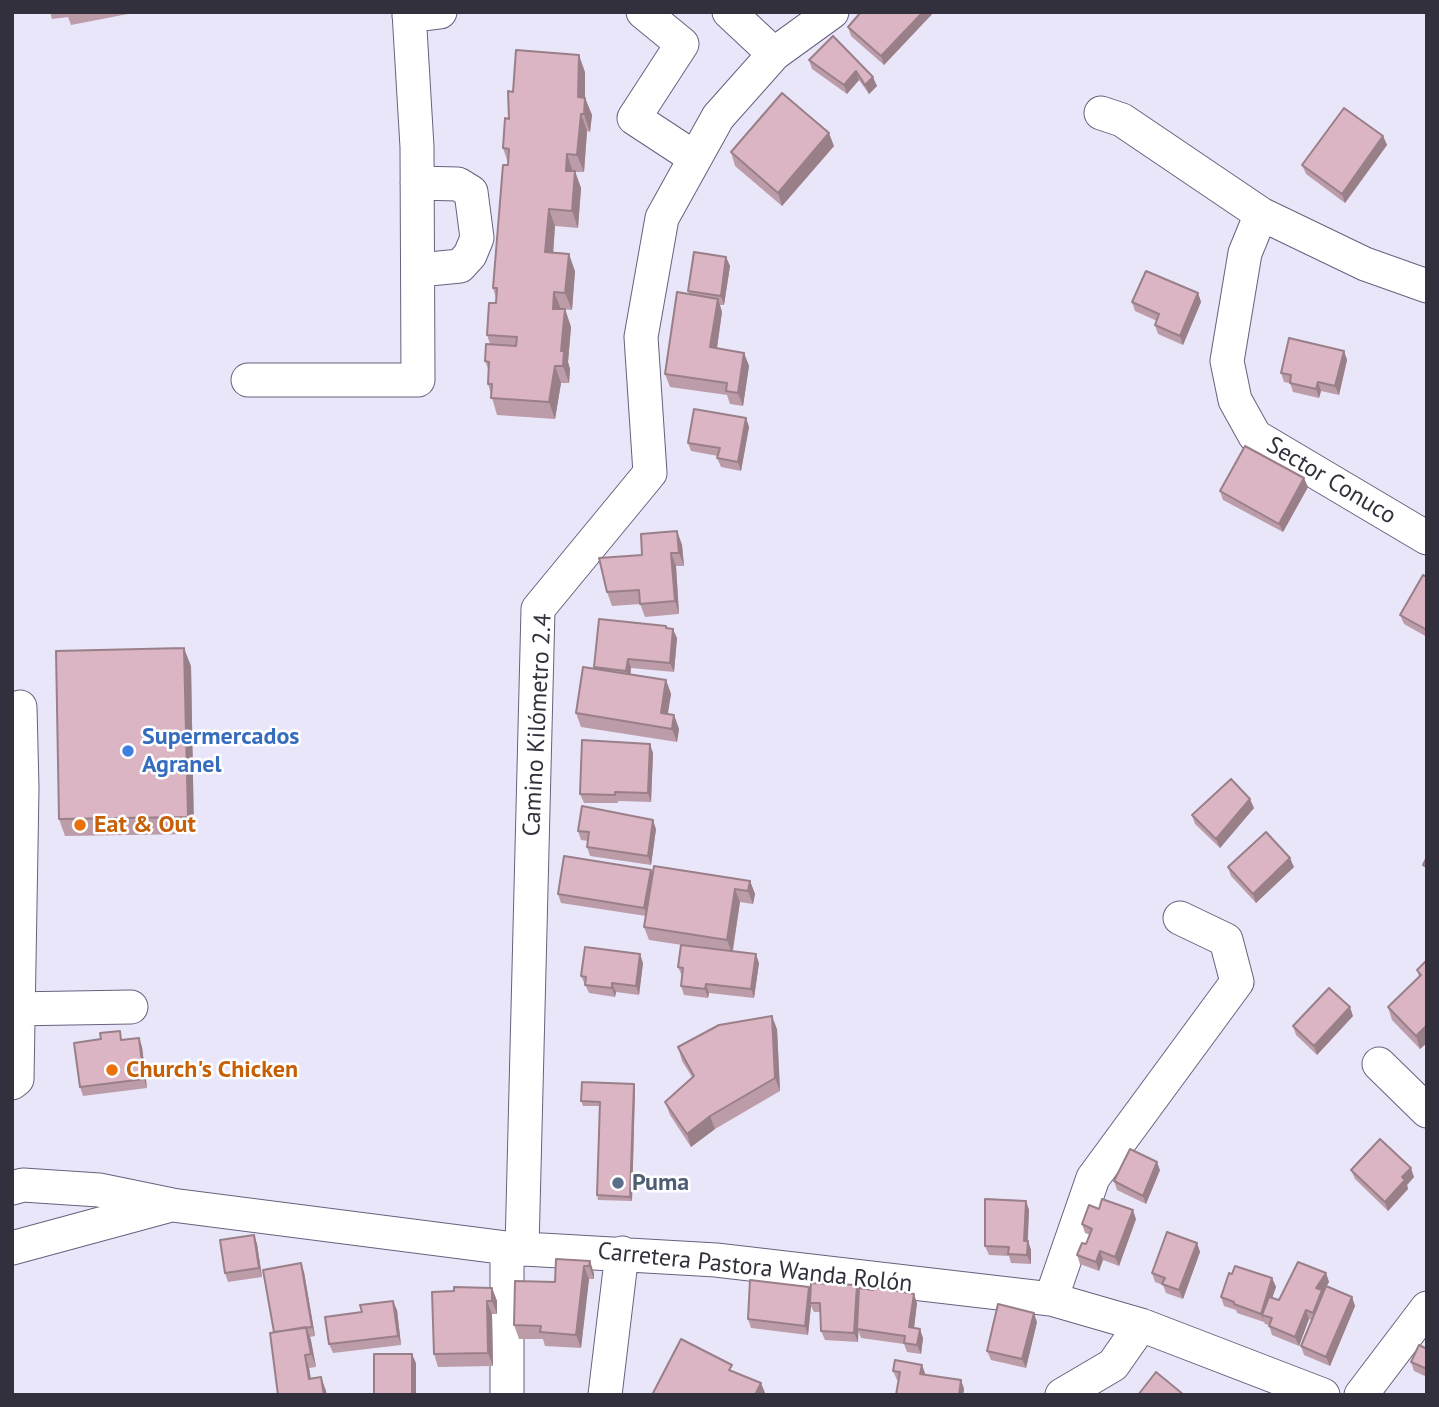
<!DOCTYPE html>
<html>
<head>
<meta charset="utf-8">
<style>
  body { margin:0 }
  #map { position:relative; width:1439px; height:1407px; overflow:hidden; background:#eae6fa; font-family:"PT Sans",sans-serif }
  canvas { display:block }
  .frame { position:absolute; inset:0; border:14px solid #33303d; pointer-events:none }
</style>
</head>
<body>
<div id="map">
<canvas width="1439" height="1407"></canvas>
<div class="frame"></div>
</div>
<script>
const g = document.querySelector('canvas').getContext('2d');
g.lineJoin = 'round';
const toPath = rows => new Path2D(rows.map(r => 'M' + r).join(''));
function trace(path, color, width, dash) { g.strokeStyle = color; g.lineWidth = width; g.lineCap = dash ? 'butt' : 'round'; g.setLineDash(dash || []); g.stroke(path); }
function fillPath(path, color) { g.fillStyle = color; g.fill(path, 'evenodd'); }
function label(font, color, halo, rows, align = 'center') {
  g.font = font + ' "PT Sans",sans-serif'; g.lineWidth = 5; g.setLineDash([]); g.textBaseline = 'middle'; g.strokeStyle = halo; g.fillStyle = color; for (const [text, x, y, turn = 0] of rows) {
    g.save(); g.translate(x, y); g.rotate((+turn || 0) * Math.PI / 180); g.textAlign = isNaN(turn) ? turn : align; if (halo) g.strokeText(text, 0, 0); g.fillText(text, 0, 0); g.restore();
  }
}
const minor = toPath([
  [643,12,682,44,634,118,695,158],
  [729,12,774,54],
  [409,16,440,12],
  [1101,113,1122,120,1261,214,1365,264,1427,286],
  [417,183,458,184,471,192,477,238,470,255,460,266,419,270],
  [1261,214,1245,253,1227,361,1235,400,1255,436,1427,538],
  [248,380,418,380,417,147,409,12],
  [20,707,22,788],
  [12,788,22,788,17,1079,12,1083],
  [12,1009,131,1007],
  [1379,1064,1427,1111],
  [12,1188,23,1185,99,1190,172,1205,507,1248,716,1260,1051,1299,1141,1325,1323,1395],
  [12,1248,167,1206],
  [507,1248,507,1395],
  [522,1249,538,609,650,473,641,337,662,218,718,117,774,54,832,12],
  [1051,1299,1093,1178,1237,982,1226,940,1180,918],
  [605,1395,622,1253],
  [1062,1395,1113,1365,1141,1325],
  [1361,1395,1427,1308]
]);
trace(minor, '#67617e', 35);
trace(minor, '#fff', 33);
fillPath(toPath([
  [50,12,127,12,128,14,71,25,68,17,52,19],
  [861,12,934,12,884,65,851,36,848,27],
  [833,36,877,86,869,94,859,80,847,94,812,69,809,60],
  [585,72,585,98,592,115,590,132,587,131,584,172,575,172,581,188,578,228,555,226,553,252,575,271,572,310,561,309,565,309,571,327,568,362,570,369,569,383,561,383,555,419,497,415,488,384,489,371,485,361,490,344,487,335,496,303,496,298,493,288,508,163,503,148,509,119,513,92],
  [1383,136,1387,145,1345,203,1306,174,1302,165],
  [834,146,782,206,735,166,731,152],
  [726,257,730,266,724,305,720,305,722,312,717,348,744,353,749,366,743,406,730,404,727,395,670,387,665,374,689,294,688,291],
  [1198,293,1201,302,1183,345,1158,334,1155,325,1157,321,1135,311,1132,302],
  [1344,351,1347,360,1339,395,1321,391,1319,398,1293,392,1290,383,1284,382,1281,373],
  [746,418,749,427,741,471,721,467,717,458,718,456,691,451,688,443],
  [1308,487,1283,532,1223,500,1220,491],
  [677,531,682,545,684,566,676,566,679,614,645,617,640,604,612,606,607,592,642,555],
  [1427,577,1427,637,1404,624,1400,615],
  [666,626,667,628,677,638,674,672,631,668,630,675,666,680,671,694,667,714,674,715,679,729,677,742,581,727,576,713,595,669,594,667],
  [191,666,194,834,65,836,59,819],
  [653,753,651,802,618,801,618,803,584,803,580,794],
  [1254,808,1220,848,1195,824,1192,815],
  [656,829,651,865,590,856,587,847,588,841,581,840,578,831],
  [1228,867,1294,867,1256,903,1231,876],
  [652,875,750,881,755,894,753,904,740,902,733,951,759,963,754,998,709,993,708,998,684,995,681,986,682,976,678,967,682,945,649,940,644,927,646,916,561,903,558,894],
  [1427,960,1427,1043,1420,1049,1392,1020,1388,1007,1419,977,1417,970],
  [643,963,639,995,616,992,615,997,589,993,581,976],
  [1353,1016,1317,1055,1296,1035,1293,1026],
  [777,1029,780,1091,715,1129,691,1147,670,1115,665,1102,692,1077,682,1061,678,1047],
  [139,1038,142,1047,147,1088,83,1096,80,1087,123,1040],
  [634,1084,635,1088,632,1201,598,1200,597,1195,600,1106,583,1106,581,1101],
  [1160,1170,1146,1204,1117,1190,1114,1181],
  [1351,1170,1414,1177,1407,1185,1408,1189,1388,1211,1355,1179],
  [1026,1201,1029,1210,1028,1241,1031,1250,1031,1264,1011,1263,1009,1256,989,1255,985,1246],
  [1099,1209,1136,1219,1119,1266,1103,1260,1099,1271,1080,1264,1077,1255,1086,1244,1090,1235,1085,1233,1082,1224],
  [254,1235,257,1244,262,1277,228,1282,225,1273],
  [1197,1243,1200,1252,1183,1299,1166,1293,1163,1285,1155,1282,1152,1273],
  [590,1261,594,1274,594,1279,589,1279,581,1348,545,1346,543,1339,519,1339,514,1325,555,1282],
  [304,1272,315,1336,310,1337,316,1367,309,1368,311,1379,321,1377,326,1391,278,1395,274,1332],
  [1326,1273,1329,1282,1323,1292,1324,1293,1352,1297,1355,1306,1330,1366,1304,1355,1301,1346,1312,1320,1309,1319,1299,1346,1272,1335,1269,1325,1265,1324,1264,1322,1237,1313,1236,1310,1224,1306,1221,1297,1272,1278,1276,1287,1272,1298,1279,1300],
  [857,1285,859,1292,917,1303,914,1328,923,1338,921,1354,907,1352,904,1344,861,1338,858,1330,858,1342,825,1340,821,1331,820,1312,814,1312,811,1306,808,1335,751,1328,748,1319,809,1287,811,1291],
  [492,1288,497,1301,497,1314,492,1314,493,1366,438,1367,434,1354,454,1291],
  [397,1310,401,1345,333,1353,329,1344],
  [1037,1322,1026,1368,991,1360,987,1351],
  [1427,1349,1427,1377,1414,1371,1411,1362],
  [893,1371,925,1373,925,1375,961,1380,964,1389,963,1395,896,1395,898,1380,897,1380]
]), '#bc9ca8');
fillPath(toPath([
  [923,12,934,12,884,65,881,56],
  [579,55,585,72,585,107,585,98,592,115,590,132,578,97],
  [856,71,859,80,847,94,844,85],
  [873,77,877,86,869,94,865,85],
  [581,114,587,131,584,172,577,155],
  [829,133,834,146,782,206,778,193],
  [1383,136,1387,145,1345,203,1342,194],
  [567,154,573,172,566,171],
  [575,171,581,188,578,228,572,211],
  [549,209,555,226,552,269,545,252],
  [569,254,575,271,572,310,565,293],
  [726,257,730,266,724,305,721,296],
  [554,292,561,309,553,309],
  [1198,293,1201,302,1183,345,1180,336],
  [718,299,722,312,715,361,710,347],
  [565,309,571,327,568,362,570,369,569,383,563,366,561,351],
  [1344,351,1347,360,1339,395,1335,386],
  [744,353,749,366,743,406,738,393],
  [555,366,561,383,555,419,549,402],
  [1318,382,1321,391,1319,398,1316,389],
  [746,418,749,427,741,471,738,462],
  [1304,478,1308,487,1283,532,1279,524],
  [677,531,682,545,684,566,679,553],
  [671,553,676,566,679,614,675,601],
  [673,629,677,638,674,672,670,663],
  [184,648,191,666,194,834,188,817],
  [628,659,631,668,630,680,626,671],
  [666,680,671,694,666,726,661,713],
  [674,715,679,729,677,742,672,729],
  [650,744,653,753,651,802,648,793],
  [1250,799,1254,808,1220,848,1216,839],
  [653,820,656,829,651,865,648,856],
  [1290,858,1294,867,1256,903,1253,894],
  [651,870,654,879,648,917,644,908],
  [750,881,755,894,753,904,748,891],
  [735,889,740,902,732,953,727,940],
  [640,954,643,963,639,995,636,986],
  [756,954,759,963,754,998,751,989],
  [612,983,616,992,615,997,612,988],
  [706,984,709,993,708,998,705,989],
  [1350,1007,1353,1016,1317,1055,1314,1046],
  [772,1016,777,1029,780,1091,775,1078],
  [1427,1025,1427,1043,1420,1049,1416,1036],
  [139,1038,142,1047,147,1088,144,1079],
  [634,1084,635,1088,632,1201,630,1197],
  [710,1116,715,1129,691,1147,687,1134],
  [1157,1162,1160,1170,1146,1204,1143,1196],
  [1411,1168,1414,1177,1407,1185,1408,1189,1388,1211,1385,1202,1402,1177],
  [1026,1201,1029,1210,1027,1250,1024,1241],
  [1133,1210,1136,1219,1119,1266,1115,1257],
  [254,1235,257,1244,262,1277,259,1268],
  [1028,1241,1031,1250,1031,1264,1027,1255],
  [1197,1243,1200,1252,1183,1299,1179,1290],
  [1100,1251,1103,1260,1099,1271,1096,1262],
  [590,1261,594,1274,594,1279,589,1266],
  [301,1263,304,1272,315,1336,312,1327],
  [584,1266,589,1279,581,1348,576,1335],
  [1326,1273,1329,1282,1323,1292,1326,1299,1316,1322,1313,1313,1316,1288],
  [1272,1278,1276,1287,1266,1316,1262,1315,1264,1323,1261,1314],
  [857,1285,860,1294,858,1342,854,1333],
  [809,1287,813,1296,810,1303,811,1306,808,1335,805,1326],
  [492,1288,497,1301,497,1314,492,1301],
  [914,1294,917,1303,913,1336,909,1327],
  [1352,1297,1355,1306,1330,1366,1326,1357],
  [393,1301,397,1310,401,1345,398,1336],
  [487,1301,492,1314,493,1366,488,1353],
  [1306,1310,1309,1319,1299,1346,1295,1337],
  [1034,1313,1037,1322,1026,1368,1022,1359],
  [306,1327,311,1340,316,1367,311,1354],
  [920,1329,923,1338,921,1354,917,1345],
  [412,1354,416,1363,416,1395,412,1395],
  [305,1355,309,1368,313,1393,309,1379],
  [922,1365,925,1373,923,1383,920,1374],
  [321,1377,326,1391,327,1395,324,1395],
  [961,1380,964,1389,963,1395,959,1395],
  [761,1383,766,1395,755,1395]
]), '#997f88');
const building = toPath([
  [861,12,923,12,881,56,848,27,861,12],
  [833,36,873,77,865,85,856,71,844,85,809,60,833,36],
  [516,50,579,55,578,97,585,98,584,114,581,114,577,155,567,154,566,171,575,171,572,211,549,209,545,252,569,254,565,293,554,292,553,309,565,309,561,351,564,351,563,366,555,366,549,402,491,398,492,384,488,384,489,362,485,361,486,344,516,346,517,337,487,335,489,303,496,303,497,288,493,288,503,165,508,165,509,149,503,148,505,118,509,119,508,91,513,92,516,50],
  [782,93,829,133,778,193,731,152,782,93],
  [1344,108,1383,136,1342,194,1302,165,1344,108],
  [694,252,726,257,721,296,688,291,694,252],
  [1146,271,1198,293,1180,336,1155,325,1159,314,1132,302,1146,271],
  [677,292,718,299,710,347,744,353,738,393,726,391,727,383,665,374,677,292],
  [1289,338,1344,351,1335,386,1318,382,1316,389,1290,383,1291,375,1281,373,1289,338],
  [694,409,746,418,738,462,717,458,720,448,688,443,694,409],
  [1245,446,1304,478,1279,524,1220,491,1245,446],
  [677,531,679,553,671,553,675,601,640,604,639,590,607,592,599,558,642,555,641,534,677,531],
  [1423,575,1427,577,1427,630,1400,615,1423,575],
  [599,619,666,626,666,628,673,629,670,663,628,659,626,671,594,667,599,619],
  [184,648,188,817,59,819,56,651,184,648],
  [583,667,666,680,661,713,674,715,672,729,576,713,583,667],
  [582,740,650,744,648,793,615,792,615,795,580,794,582,740],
  [1231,779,1250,799,1216,839,1192,815,1231,779],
  [582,806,653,820,648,856,587,847,589,832,578,831,582,806],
  [1266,832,1290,858,1253,894,1228,867,1266,832],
  [564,856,651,870,644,908,558,894,564,856],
  [1427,857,1427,867,1423,865,1427,857],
  [654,866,750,881,748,891,735,889,727,940,644,927,654,866],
  [681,945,756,954,751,989,706,984,705,989,681,986,683,968,678,967,681,945],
  [585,947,640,954,636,986,612,983,612,988,585,985,586,977,581,976,585,947],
  [1427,960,1427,1025,1416,1036,1388,1007,1421,975,1417,970,1427,960],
  [1329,988,1350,1007,1314,1046,1293,1026,1329,988],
  [772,1016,775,1078,710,1116,687,1134,665,1102,694,1076,678,1047,719,1025,772,1016],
  [120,1031,121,1040,139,1038,144,1079,80,1087,74,1043,101,1039,100,1033,120,1031],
  [582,1082,634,1084,630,1197,597,1195,600,1102,581,1101,582,1082],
  [1380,1139,1411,1168,1402,1177,1405,1180,1385,1202,1351,1170,1380,1139],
  [1130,1149,1157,1162,1143,1196,1114,1181,1130,1149],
  [985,1199,1026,1201,1024,1241,1028,1241,1027,1255,1008,1254,1009,1247,985,1246,985,1199],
  [1102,1199,1133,1210,1115,1257,1100,1251,1096,1262,1077,1255,1082,1243,1086,1244,1092,1229,1082,1224,1089,1205,1099,1209,1102,1199],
  [1167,1232,1197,1243,1179,1290,1162,1284,1165,1278,1152,1273,1167,1232],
  [254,1235,259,1268,225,1273,220,1240,254,1235],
  [556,1259,590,1261,589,1266,584,1266,576,1335,540,1332,541,1326,514,1325,515,1281,555,1282,556,1259],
  [1298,1262,1326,1273,1316,1288,1322,1290,1313,1313,1306,1310,1295,1337,1269,1326,1272,1318,1262,1315,1269,1297,1279,1300,1298,1262],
  [301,1263,312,1327,274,1332,263,1270,301,1263],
  [1235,1266,1272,1278,1261,1314,1234,1304,1234,1302,1221,1297,1229,1273,1232,1274,1235,1266],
  [750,1280,809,1287,805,1326,748,1319,750,1280],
  [811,1283,857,1285,854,1333,821,1331,820,1303,810,1303,811,1283],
  [1326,1286,1352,1297,1326,1357,1301,1346,1326,1286],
  [454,1287,492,1288,492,1301,487,1301,488,1353,434,1354,432,1292,454,1291,454,1287],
  [873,1287,914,1294,909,1327,920,1329,917,1345,904,1343,905,1336,857,1329,859,1288,873,1290,873,1287],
  [393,1301,398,1336,329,1344,325,1317,362,1312,360,1305,393,1301],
  [998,1304,1034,1313,1022,1359,987,1351,998,1304],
  [306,1327,311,1354,305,1355,309,1379,321,1377,324,1395,278,1395,270,1333,306,1327],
  [681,1339,732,1365,729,1370,761,1383,755,1395,652,1395,681,1339],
  [1419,1345,1427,1349,1427,1369,1411,1362,1419,1345],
  [374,1354,412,1354,412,1395,374,1395,374,1354],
  [895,1360,922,1365,920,1374,961,1380,959,1395,896,1395,900,1372,893,1371,895,1360],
  [1156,1372,1184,1395,1138,1395,1156,1372]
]);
fillPath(building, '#dbb5c3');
trace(building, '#997f88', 2);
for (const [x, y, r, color] of [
  [128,751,7,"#3f7fe0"],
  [80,825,7,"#e8710a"],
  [112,1070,7,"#e8710a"],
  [618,1183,7,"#5c6f8a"]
]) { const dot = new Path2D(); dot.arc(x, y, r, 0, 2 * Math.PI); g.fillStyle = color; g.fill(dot); trace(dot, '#fff', 2.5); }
label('24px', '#33303d', '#fff', [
  ["Sector Conuco",1331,481,31],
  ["Camino Kilómetro 2.4",538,725,-87],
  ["Carretera Pastora Wanda Rolón",755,1268,6]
]);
label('bold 24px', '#366cbe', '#fff', [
  ["Supermercados",142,737],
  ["Agranel",142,765]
], 'left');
label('bold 24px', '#c56008', '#fff', [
  ["Eat & Out",94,825],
  ["Church's Chicken",126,1070]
], 'left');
label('bold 24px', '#4e5e75', '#fff', [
  ["Puma",632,1183]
], 'left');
</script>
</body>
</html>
